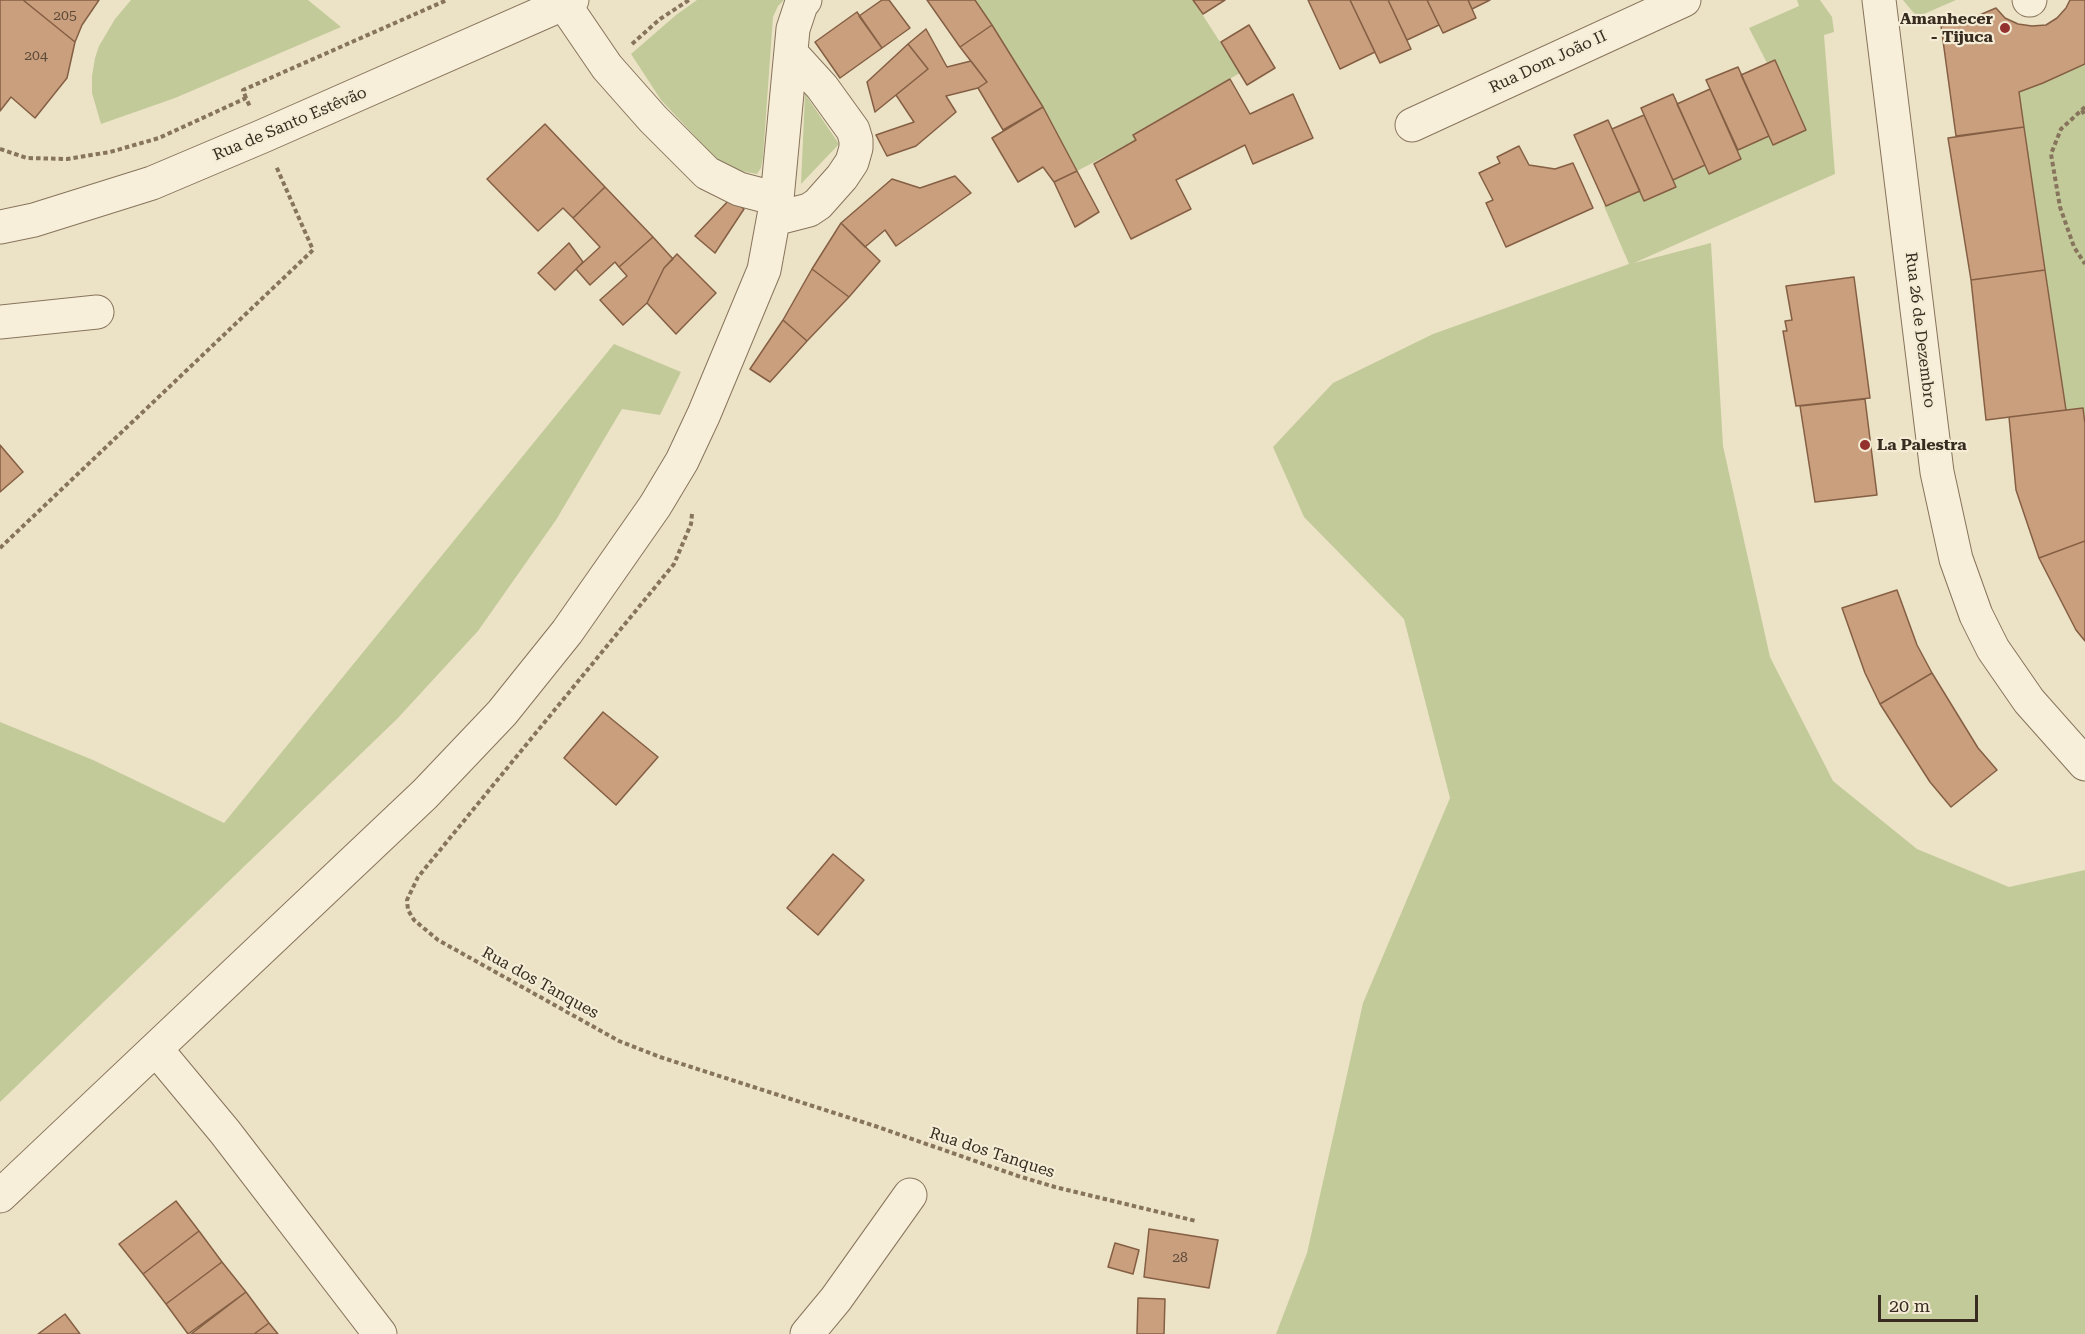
<!DOCTYPE html>
<html>
<head>
<meta charset="utf-8">
<style>
  body { margin:0 }
  #map { position:relative; width:2085px; height:1334px; overflow:hidden; background:#ece2c6; font-family:"Roboto Serif",serif }
  canvas { display:block }
  .scale { position:absolute; left:1878px; top:1295px; width:100px; height:27px; box-sizing:border-box; border:3px solid #382c20; border-top:0; padding-left:8px; font-size:18px; line-height:21px; white-space:nowrap; color:#382c20; -webkit-text-stroke:4px #f4ecd5; paint-order:stroke }
</style>
</head>
<body>
<div id="map">
<canvas width="2085" height="1334"></canvas>
<div class="scale">20 m</div>
</div>
<script>
const g = document.querySelector('canvas').getContext('2d');
g.lineJoin = 'round';
function fillPath(path, color) { g.fillStyle = color; g.fill(path, 'evenodd'); }
const toPath = rows => new Path2D(rows.map(r => 'M' + r).join(''));
function trace(path, color, width, dash) { g.strokeStyle = color; g.lineWidth = width; g.lineCap = dash ? 'butt' : 'round'; g.setLineDash(dash || []); g.stroke(path); }
function label(font, color, halo, rows, align = 'center') {
  g.font = font + ' "Roboto Serif",serif'; g.lineWidth = 4.5; g.setLineDash([]); g.textBaseline = 'middle'; g.strokeStyle = halo; g.fillStyle = color; for (const [text, x, y, turn = 0] of rows) {
    g.save(); g.translate(x, y); g.rotate((+turn || 0) * Math.PI / 180); g.textAlign = isNaN(turn) ? turn : align; if (halo) g.strokeText(text, 0, 0); g.fillText(text, 0, 0); g.restore();
  }
}
fillPath(toPath([
  [131,0,308,0,341,27,175,98,101,124,92,93,92,76,95,58,99,46,115,19],
  [697,0,784,0,778,6,773,17,763,157,761,168,757,174,741,171,721,164,661,100,631,54,676,15],
  [975,0,1193,0,1240,73,1133,134,1136,140,1077,171,1043,107],
  [1797,0,1820,0,1832,17,1834,32,1824,35,1835,174,1634,263,1711,243,1723,446,1770,657,1833,781,1917,849,2009,887,2085,870,2085,1334,1276,1334,1307,1253,1363,1003,1450,798,1404,619,1304,517,1273,447,1333,383,1433,334,1629,264,1604,206,1640,191,1644,201,1676,187,1673,180,1705,165,1709,174,1741,159,1738,150,1769,136,1773,145,1806,130,1775,60,1767,63,1749,28,1799,6],
  [1903,0,1956,0,1917,17],
  [2085,64,2085,424,2082,408,2066,410,2019,92,2043,83],
  [805,94,839,144,801,184],
  [614,344,681,372,660,415,622,409,556,520,478,631,397,719,0,1102,0,722,93,760,224,823]
]), '#c3ca9a');
const building = toPath([
  [0,0,23,0,75,42,67,78,35,118,11,97,0,111,0,0],
  [23,0,99,0,82,25,75,42,23,0],
  [882,0,889,0,910,28,882,48,859,16,882,0],
  [927,0,975,0,992,25,960,47,927,0],
  [1193,0,1225,0,1203,14,1193,0],
  [1308,0,1350,0,1375,52,1340,69,1308,0],
  [1350,0,1388,0,1411,49,1380,63,1350,0],
  [1388,0,1427,0,1439,25,1407,40,1388,0],
  [1427,0,1468,0,1476,18,1443,33,1427,0],
  [1468,0,1490,0,1472,9,1468,0],
  [2070,0,2085,0,2085,64,2043,83,2019,92,2024,127,1956,136,1941,26,1963,22,1996,8,2005,18,2018,24,2032,26,2046,25,2057,18,2066,8,2070,0],
  [857,12,882,48,840,78,815,42,857,12],
  [992,25,1043,107,1003,130,978,88,987,82,960,47,992,25],
  [1249,25,1275,68,1247,85,1221,42,1249,25],
  [926,29,947,67,971,61,987,82,978,88,946,96,956,112,916,146,887,156,876,135,914,122,896,95,928,69,908,44,926,29],
  [908,44,928,69,875,112,867,82,908,44],
  [1775,60,1806,130,1773,145,1741,75,1775,60],
  [1738,67,1769,136,1738,150,1706,80,1738,67],
  [1230,79,1250,114,1293,94,1313,138,1253,164,1245,145,1176,180,1191,209,1131,239,1094,164,1136,140,1133,135,1230,79],
  [1710,89,1741,159,1709,174,1677,104,1710,89],
  [1673,94,1705,165,1673,180,1641,108,1673,94],
  [1043,107,1077,171,1054,182,1043,167,1018,182,992,138,1043,107],
  [1644,115,1676,187,1644,201,1612,129,1644,115],
  [1608,120,1640,191,1606,206,1574,135,1608,120],
  [545,124,605,187,573,218,563,208,538,231,487,179,545,124],
  [2024,127,2045,270,1971,280,1948,138,2024,127],
  [1519,146,1529,165,1555,169,1573,163,1593,208,1506,247,1486,203,1493,200,1479,173,1500,163,1497,157,1519,146],
  [1077,171,1099,212,1075,227,1054,182,1077,171],
  [955,176,971,193,896,246,885,230,865,247,841,223,892,179,920,188,955,176],
  [605,187,653,237,619,267,615,262,590,285,576,269,600,247,573,218,605,187],
  [730,199,744,209,715,253,695,236,730,199],
  [841,223,880,261,849,297,812,269,841,223],
  [653,237,673,259,664,268,647,303,623,325,600,300,627,276,619,267,653,237],
  [569,243,583,262,555,290,538,273,569,243],
  [677,254,716,293,676,334,647,303,664,268,677,254],
  [812,269,849,297,807,341,783,320,812,269],
  [2045,270,2066,410,1986,420,1971,280,2045,270],
  [1854,277,1870,398,1796,406,1783,331,1787,331,1785,321,1792,320,1786,286,1854,277],
  [783,320,807,341,770,382,750,369,783,320],
  [1865,399,1877,495,1815,502,1800,406,1865,399],
  [2083,408,2085,424,2085,541,2039,558,2016,490,2009,417,2083,408],
  [0,445,23,472,0,492,0,445],
  [2085,541,2085,641,2076,630,2039,558,2085,541],
  [1897,590,1917,645,1932,673,1880,704,1865,673,1842,608,1897,590],
  [1932,673,1978,748,1997,770,1951,807,1930,782,1880,704,1932,673],
  [603,712,658,757,616,805,564,758,603,712],
  [833,854,864,880,818,935,787,908,833,854],
  [176,1201,199,1231,143,1274,119,1244,176,1201],
  [1149,1229,1218,1240,1209,1288,1144,1277,1149,1229],
  [199,1231,222,1262,166,1304,143,1274,199,1231],
  [1115,1243,1139,1250,1133,1274,1108,1267,1115,1243],
  [222,1262,246,1292,188,1334,166,1304,222,1262],
  [246,1292,269,1323,254,1334,191,1334,246,1292],
  [1138,1298,1165,1299,1164,1334,1137,1334,1138,1298],
  [65,1314,80,1334,38,1334,65,1314],
  [269,1323,278,1334,254,1334,269,1323]
]);
fillPath(building, '#c99f7e');
trace(building, '#855f43', 1.5);
const minor = toPath([
  [1879,0,1937,472,1956,559,1976,615,1993,649,2029,701,2085,764],
  [2029,0,2030,0],
  [564,4,607,67,653,119,707,173,739,189,777,199,793,29,801,5,805,0],
  [1412,125,1684,0],
  [774,219,809,210,818,204,842,177,852,162,856,148,856,140,853,130,822,87,791,53],
  [0,227,34,220,152,183,263,136,572,0],
  [0,322,97,312],
  [156,1049,225,1132,380,1334],
  [0,1196,425,794,502,713,567,632,655,506,682,461,704,414,764,270,777,199],
  [807,1334,836,1299,910,1195]
]);
trace(minor, '#87745c', 35);
trace(toPath([
  [632,44,660,19,689,0],
  [246,98,243,90,447,0],
  [2085,107,2061,129,2051,154,2060,207,2074,247,2085,264],
  [2082,110,2085,116],
  [0,149,27,158,67,159,110,152,159,138,246,98,250,107],
  [692,514,691,524,674,564,418,877,407,900,408,910,414,920,438,940,619,1041,660,1057,875,1126,1018,1176,1055,1187,1196,1221],
  [0,548,313,250,276,166]
]), '#87745c', 4, [4.5, 3]);
trace(minor, '#f7efd9', 33);
for (const [x, y, r, color] of [
  [2005,28,6,"#93312f"],
  [1865,445,6,"#93312f"]
]) { const dot = new Path2D(); dot.arc(x, y, r, 0, 2 * Math.PI); g.fillStyle = color; g.fill(dot); trace(dot, '#f4ecd5', 2); }
label('14px', '#5c4938', null, [
  ["205",65,16],
  ["204",36,56],
  ["28",1180,1258]
]);
label('bold 16px', '#382c20', '#f4ecd5', [
  ["Amanhecer",1993,19],
  ["- Tijuca",1993,37],
  ["La Palestra",1877,445,"left"]
], 'right');
label('16px', '#382c20', '#f4ecd5', [
  ["Rua Dom João II",1548,62,-25],
  ["Rua de Santo Estêvão",290,124,-23],
  ["Rua 26 de Dezembro",1920,330,83],
  ["Rua dos Tanques",540,983,29],
  ["Rua dos Tanques",992,1153,18]
]);
</script>
</body>
</html>
